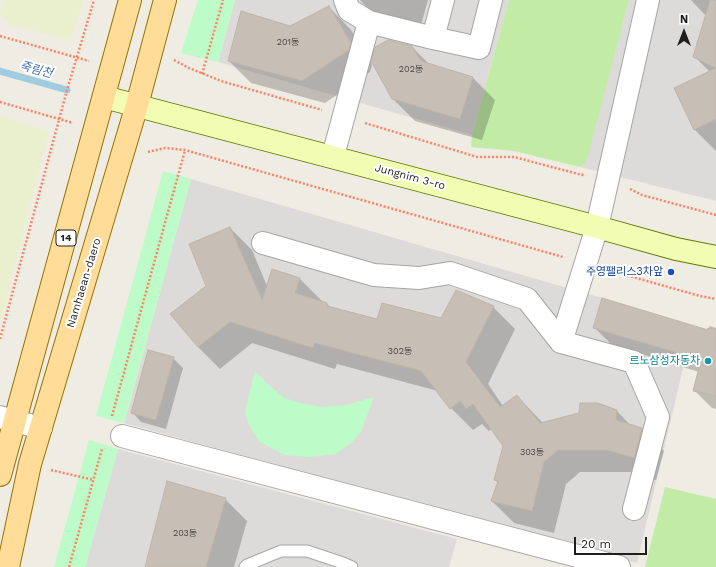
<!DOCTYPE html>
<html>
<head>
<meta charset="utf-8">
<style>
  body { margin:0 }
  #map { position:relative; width:716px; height:567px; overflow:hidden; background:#efece3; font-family:"Work Sans",sans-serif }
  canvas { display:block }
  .north { position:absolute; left:664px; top:12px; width:40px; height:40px; -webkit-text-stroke:3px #fff; paint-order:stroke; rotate:0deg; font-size:11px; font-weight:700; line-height:16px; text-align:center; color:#1e1e1e }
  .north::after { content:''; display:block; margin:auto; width:14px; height:18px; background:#1e1e1e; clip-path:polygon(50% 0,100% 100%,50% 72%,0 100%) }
  .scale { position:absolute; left:574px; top:537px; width:73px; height:18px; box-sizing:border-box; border:2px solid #1e1e1e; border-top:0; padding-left:5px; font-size:12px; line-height:14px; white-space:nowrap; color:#1e1e1e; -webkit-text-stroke:3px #fff; paint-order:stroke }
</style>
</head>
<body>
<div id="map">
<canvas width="716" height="567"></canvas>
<div class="north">N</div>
<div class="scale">20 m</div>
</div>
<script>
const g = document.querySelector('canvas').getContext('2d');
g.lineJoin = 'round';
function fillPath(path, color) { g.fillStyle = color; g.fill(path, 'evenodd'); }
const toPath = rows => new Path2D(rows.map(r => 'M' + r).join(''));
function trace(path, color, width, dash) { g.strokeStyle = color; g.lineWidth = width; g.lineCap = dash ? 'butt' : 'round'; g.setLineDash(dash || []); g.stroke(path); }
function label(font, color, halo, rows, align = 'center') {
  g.font = font + ' "Work Sans","Noto Sans KR",sans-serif'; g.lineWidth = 4; g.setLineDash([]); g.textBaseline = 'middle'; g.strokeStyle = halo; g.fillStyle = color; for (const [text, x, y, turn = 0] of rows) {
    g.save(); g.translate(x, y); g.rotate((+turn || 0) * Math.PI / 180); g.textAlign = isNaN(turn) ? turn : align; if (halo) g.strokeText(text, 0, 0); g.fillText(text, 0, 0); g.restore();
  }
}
fillPath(toPath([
  [235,0,509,0,472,135,218,62],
  [629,0,716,0,716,201,580,167,585,164],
  [191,179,602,298,693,326,637,563,124,423],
  [118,449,457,539,449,567,85,567]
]), '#dcdbda');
fillPath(toPath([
  [3,0,84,0,70,40,9,24,0,13],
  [0,116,49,132,0,322]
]), '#eaefcd');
fillPath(toPath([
  [509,0,629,0,588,156,585,164,580,167,514,151,471,147,472,135],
  [665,487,716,499,716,567,645,567]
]), '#c2eca6');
fillPath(toPath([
  [198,0,235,0,218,62,181,53],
  [163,171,191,179,124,423,96,416],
  [255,371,270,386,285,398,300,403,323,407,347,405,374,397,361,432,352,442,336,454,309,457,285,455,260,442,248,424,245,411],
  [89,440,118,449,85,567,54,567]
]), '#bdfcc8');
fillPath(toPath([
  [360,0,428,0,418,36,382,23],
  [691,0,716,0,716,151,694,129,710,72,694,56,706,16],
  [329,7,351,30,372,65,370,72,325,103,251,83,229,61,290,27],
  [412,47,430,65,473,78,495,100,482,140,415,121,392,98],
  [230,228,252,250,267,286,272,270,300,279,322,301,321,302,327,304,331,308,377,320,442,319,456,291,493,307,515,329,488,384,503,406,517,396,543,423,580,414,597,404,617,411,631,426,642,429,664,451,656,480,630,472,580,472,566,484,554,533,514,523,492,501,498,483,495,480,505,445,492,428,489,431,482,424,473,430,451,408,438,391,337,364,335,369,252,343,220,369,198,347,207,286],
  [710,326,716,328,716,409,712,408,695,391,699,372,612,345,594,327,708,331],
  [173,358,183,368,166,429,141,422,132,412],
  [225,499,247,521,234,567,146,567]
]), '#0003');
trace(toPath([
  [0,71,67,90]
]), '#a1ccdf', 7);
const building = toPath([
  [710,0,716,0,716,119,694,130,674,88,716,68,693,57,710,0],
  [329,6,351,43,349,50,302,81,228,61,241,11,290,26,329,6],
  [388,40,412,46,421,61,473,77,460,119,392,99,371,61,375,47,388,40],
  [230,227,262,300,272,269,300,278,295,293,327,303,327,306,377,319,382,303,441,318,456,290,494,306,466,362,500,407,517,395,540,423,579,413,580,403,598,403,617,410,616,420,642,428,634,458,607,450,558,450,544,462,532,511,491,501,498,481,494,480,503,446,473,404,466,409,460,401,450,409,421,371,315,343,313,348,230,322,198,347,170,314,206,286,189,244,230,227],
  [602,298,708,330,708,328,716,329,716,396,693,391,701,360,593,328,602,298],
  [148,350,174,357,156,420,131,413,148,350],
  [167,481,226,498,206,567,145,567,167,481]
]);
fillPath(building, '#c7bfb6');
trace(building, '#c2b4a4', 1);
const lane = toPath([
  [245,567,247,565,281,551,307,551,343,563,352,567]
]);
const street = toPath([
  [345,0,349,10,369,22,433,38,443,0],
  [433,38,479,48,491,0],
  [333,156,369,22],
  [263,243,374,275,419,278,450,273,527,299,561,342],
  [0,417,41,428],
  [122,436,619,567],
  [634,509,658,417,634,362,561,342,597,227,648,0]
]);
const secondary = toPath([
  [104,97,597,227,676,249,716,257]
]);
const primary = toPath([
  [0,475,130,0],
  [8,567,30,464,137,105,165,0]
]);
trace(lane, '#a5a5a5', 13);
trace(street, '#a5a5a5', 24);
trace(secondary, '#617900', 24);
trace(primary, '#977300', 24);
trace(toPath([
  [0,36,89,61],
  [174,60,189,68,221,81,322,110],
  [202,74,223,0],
  [0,102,73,123],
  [365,123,477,157,514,157,582,175,584,173],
  [148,152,165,148,185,150,563,257],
  [630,189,642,195,716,215],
  [608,270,700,296,716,299],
  [0,339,67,90,94,0],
  [112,416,185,150],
  [51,470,94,480],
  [69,567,102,449]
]), '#ff8264', 2.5, [2, 2]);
trace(lane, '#fff', 11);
trace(street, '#fff', 22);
trace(secondary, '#f2fdb3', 22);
trace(primary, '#ffdc98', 22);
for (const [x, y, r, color] of [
  [671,272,4,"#1a4fb4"],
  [708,361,4,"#0f9aa8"]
]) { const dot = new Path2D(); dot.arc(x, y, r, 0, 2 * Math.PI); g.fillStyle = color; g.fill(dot); trace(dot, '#fff', 1.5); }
label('9px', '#484644', null, [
  ["201동",288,42],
  ["202동",411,69],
  ["302동",400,351],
  ["303동",532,452],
  ["203동",185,533]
]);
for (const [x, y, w] of [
  [66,238,20]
]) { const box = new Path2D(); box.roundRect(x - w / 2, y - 8, w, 16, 3); g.fillStyle = '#fff'; g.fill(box); trace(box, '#1e1e1e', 1); }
label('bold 10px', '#1e1e1e', null, [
  ["14",66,238]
]);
label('11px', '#1e1e1e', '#fff', [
  ["Jungnim 3-ro",410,177,15],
  ["Namhaean-daero",84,283,-73]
]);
label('11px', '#164399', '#fff', [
  ["주영팰리스3차앞",663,272]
], 'right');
label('11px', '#0d838f', '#fff', [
  ["르노삼성자동차",700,361]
], 'right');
label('italic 12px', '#4572b2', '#fff', [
  ["죽림천",36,70,15]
]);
</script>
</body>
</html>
